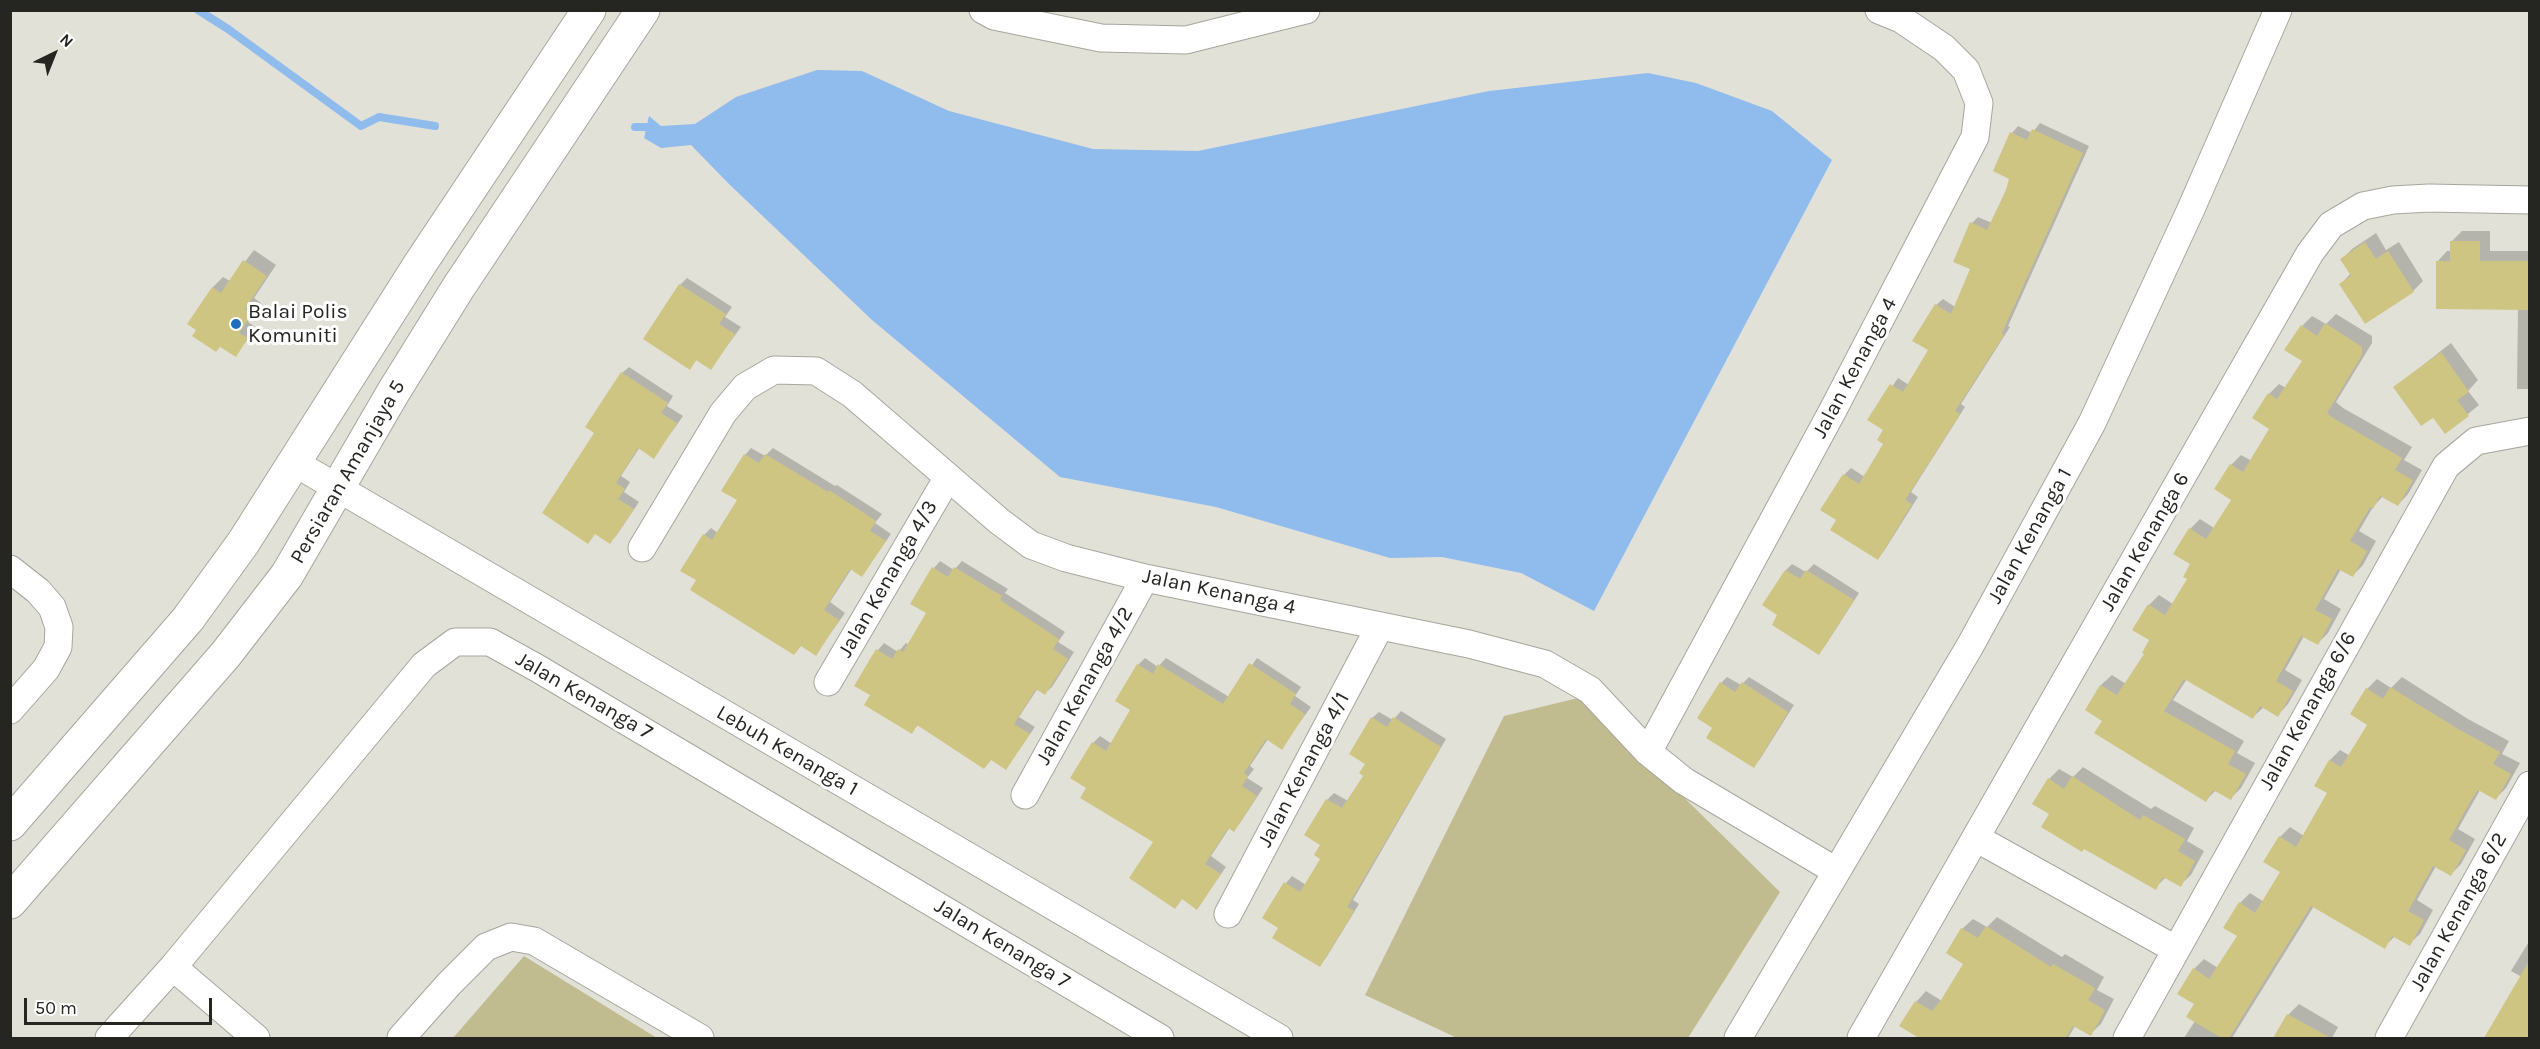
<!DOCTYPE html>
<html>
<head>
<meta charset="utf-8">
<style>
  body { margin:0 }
  #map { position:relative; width:2540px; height:1049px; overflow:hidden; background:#e2e1d8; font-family:Karla,sans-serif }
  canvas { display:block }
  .frame { position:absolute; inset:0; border:12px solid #252521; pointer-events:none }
  .north { position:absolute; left:24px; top:24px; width:60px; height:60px; -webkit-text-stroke:4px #fff; paint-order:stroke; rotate:43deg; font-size:16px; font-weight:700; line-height:24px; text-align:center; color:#252521 }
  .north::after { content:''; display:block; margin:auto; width:21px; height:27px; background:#252521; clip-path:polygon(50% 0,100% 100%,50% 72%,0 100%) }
  .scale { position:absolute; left:24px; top:998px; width:188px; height:27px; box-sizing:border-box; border:3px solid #252521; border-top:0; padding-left:8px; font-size:18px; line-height:21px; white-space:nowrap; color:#252521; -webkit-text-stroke:4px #fff; paint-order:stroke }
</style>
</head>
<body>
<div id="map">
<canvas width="2540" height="1049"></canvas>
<div class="frame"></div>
<div class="north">N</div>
<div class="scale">50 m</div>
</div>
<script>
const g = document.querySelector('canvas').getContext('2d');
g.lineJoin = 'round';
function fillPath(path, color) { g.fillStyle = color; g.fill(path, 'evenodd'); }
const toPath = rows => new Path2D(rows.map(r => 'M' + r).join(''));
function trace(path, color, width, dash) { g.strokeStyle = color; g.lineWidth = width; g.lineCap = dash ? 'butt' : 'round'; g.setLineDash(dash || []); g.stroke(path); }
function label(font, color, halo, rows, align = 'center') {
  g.font = font + ' Karla,sans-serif'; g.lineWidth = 6; g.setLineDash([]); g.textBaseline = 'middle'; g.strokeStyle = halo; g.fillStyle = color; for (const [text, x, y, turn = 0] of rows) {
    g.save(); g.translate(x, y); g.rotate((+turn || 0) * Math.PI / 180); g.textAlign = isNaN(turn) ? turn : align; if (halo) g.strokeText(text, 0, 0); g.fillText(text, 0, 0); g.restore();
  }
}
fillPath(toPath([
  [1582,697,1780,892,1688,1038,1457,1038,1365,995,1504,716],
  [524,956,657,1038,453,1038]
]), '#c1bb90');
fillPath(toPath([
  [817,70,862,71,949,111,1093,149,1198,151,1489,91,1648,73,1696,83,1772,111,1832,160,1594,611,1521,573,1442,557,1390,558,1216,507,1060,477,872,320,729,184,691,145,661,148,644,138,649,116,661,126,695,124,736,97]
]), '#90bbed');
fillPath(toPath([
  [2040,123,2089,146,2008,326,2010,327,1961,404,1965,407,1911,492,1918,497,1884,551,1877,558,1838,519,1844,475,1851,468,1865,477,1885,443,1885,429,1869,420,1898,378,1909,385,1930,350,1936,305,1943,299,1955,307,1972,268,1972,223,1978,217,1992,223,2011,178,2012,133,2018,126,2032,133],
  [2462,231,2490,231,2490,251,2530,251,2530,389,2517,389,2518,308,2437,262,2447,251,2451,251,2451,242],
  [2376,233,2386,250,2399,242,2423,281,2413,291,2341,284,2351,273,2342,259,2352,249],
  [254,250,276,265,254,298,261,303,248,322,257,328,235,355,189,324,213,287,223,277,230,281],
  [687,278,732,307,725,317,741,327,711,368,697,359,690,368,680,285],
  [2336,314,2372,336,2372,343,2336,402,2343,408,2412,447,2404,460,2422,470,2408,494,2398,505,2383,496,2373,507,2359,531,2376,541,2363,565,2352,576,2341,569,2324,599,2341,609,2328,633,2317,644,2304,636,2285,670,2302,680,2288,704,2278,715,2264,707,2253,717,2187,679,2173,700,2244,741,2237,753,2255,763,2241,788,2231,798,2216,790,2206,800,2096,732,2104,720,2087,709,2101,685,2112,675,2126,684,2146,653,2151,640,2149,605,2159,595,2173,604,2189,579,2192,564,2190,529,2200,519,2214,528,2233,500,2231,465,2241,455,2252,461,2271,428,2269,394,2279,384,2286,388,2304,361,2302,326,2312,316,2326,324],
  [2451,343,2478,380,2468,391,2479,405,2446,432,2434,415,2395,387],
  [629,367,673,396,667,406,683,416,654,457,640,447,621,476,630,482,624,492,639,502,616,536,610,542,596,533,588,542,596,433,622,373],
  [751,448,765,456,773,448,835,486,837,485,882,514,875,523,891,534,862,575,852,568,830,602,845,613,816,654,802,645,794,654,699,580,704,535,711,528,718,533,739,499,745,455],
  [940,561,954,570,962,561,1008,589,1005,593,1065,632,1058,642,1074,652,1052,687,1045,693,1038,688,1019,717,1035,727,1006,768,992,759,984,767,918,725,911,732,872,694,856,685,878,650,884,643,898,652,906,643,909,645,928,613,912,603,934,568],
  [1792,564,1806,572,1814,564,1859,593,1825,646,1819,653,1779,615,1786,570],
  [1145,658,1158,667,1166,658,1229,697,1257,658,1301,687,1295,696,1311,707,1281,748,1268,739,1250,766,1254,769,1247,778,1263,788,1240,823,1234,830,1230,827,1211,856,1226,867,1197,908,1183,898,1175,907,1155,841,1088,788,1072,778,1093,743,1100,736,1112,744,1132,710,1138,665],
  [1727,677,1741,685,1749,677,1794,705,1760,759,1754,766,1715,728,1721,683],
  [2402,677,2468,719,2509,741,2502,754,2520,763,2506,788,2496,798,2480,790,2458,829,2475,839,2461,864,2451,874,2436,866,2417,900,2433,910,2420,934,2409,944,2395,936,2384,947,2314,906,2232,1038,2184,1038,2195,1021,2194,969,2204,959,2218,968,2239,936,2240,903,2250,893,2264,902,2282,872,2280,837,2290,827,2304,836,2329,793,2316,785,2330,760,2340,750,2350,756,2369,724,2367,689,2377,679,2391,688],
  [1401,711,1446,739,1353,900,1359,904,1326,958,1320,965,1280,928,1286,883,1292,876,1306,885,1322,858,1322,844,1306,835,1327,800,1334,793,1348,801,1365,775,1372,718,1379,712,1393,720],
  [2083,767,2151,809,2155,806,2194,828,2187,841,2204,851,2191,875,2180,885,2166,877,2155,888,2051,814,2049,779,2059,769,2073,777],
  [1997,917,2062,957,2065,954,2104,977,2097,990,2114,999,2101,1024,2090,1034,2075,1026,2068,1038,1986,1038,1982,1037,1981,1038,1917,1038,1916,1002,1926,991,1942,1001,1965,963,1962,929,1973,919,1987,927],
  [2530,940,2530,1038,2485,1038,2522,977,2511,971],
  [2299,1004,2338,1027,2332,1038,2275,1038,2289,1014]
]), '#0003');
trace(toPath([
  [198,10,228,29,361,126,379,117,435,126],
  [635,127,647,127,654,134]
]), '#90bbed', 8);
fillPath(toPath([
  [2032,129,2083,153,2002,333,2004,335,1955,411,1960,414,1905,500,1912,504,1878,560,1830,530,1836,520,1820,510,1843,474,1859,484,1883,444,1877,440,1883,430,1867,420,1890,384,1903,392,1928,350,1912,341,1935,304,1951,314,1970,269,1953,262,1970,222,1987,230,2006,190,2009,179,1993,171,2010,132,2027,140],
  [2450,241,2480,241,2480,261,2529,261,2529,310,2436,309,2436,261,2450,261],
  [2365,242,2376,259,2388,251,2414,292,2365,324,2339,284,2351,276,2340,259],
  [243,260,267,276,245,309,252,314,239,333,248,338,236,357,220,347,216,352,192,336,196,330,187,324,212,287,221,293],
  [679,284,726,314,719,324,735,334,711,370,696,360,690,370,643,339],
  [2325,323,2362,347,2362,355,2327,413,2333,418,2402,458,2395,470,2413,480,2398,506,2380,496,2373,509,2370,507,2350,541,2367,551,2353,577,2338,569,2315,610,2332,619,2318,645,2301,636,2276,681,2293,691,2278,717,2260,706,2253,719,2184,679,2164,711,2235,751,2228,764,2246,774,2231,800,2213,790,2206,802,2094,733,2102,721,2085,710,2100,685,2117,695,2144,654,2142,653,2149,640,2132,630,2148,604,2165,615,2187,579,2183,577,2190,564,2173,554,2189,528,2206,539,2231,500,2214,489,2230,464,2243,472,2269,429,2252,418,2268,393,2277,399,2302,361,2284,350,2301,325,2317,336],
  [2441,352,2469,392,2457,400,2469,416,2445,434,2433,418,2421,426,2393,387],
  [621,372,668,403,661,413,677,423,654,459,638,448,616,483,625,489,618,499,634,509,610,544,595,534,588,544,542,513,594,433,585,427],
  [744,454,759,463,765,454,828,492,829,490,876,521,870,531,886,541,862,577,850,569,824,610,839,620,816,656,801,646,794,655,690,590,696,580,680,571,703,534,712,540,737,500,721,491],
  [932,567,948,577,954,567,1002,596,1000,600,1059,639,1053,649,1068,659,1045,695,1036,689,1014,724,1030,734,1006,770,991,760,984,769,917,725,912,734,864,705,870,695,854,686,876,649,892,659,898,649,903,652,926,613,910,604],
  [1785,570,1800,579,1806,570,1854,600,1819,655,1772,625,1777,615,1762,605],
  [1249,663,1296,694,1290,704,1305,714,1282,750,1266,739,1244,773,1248,776,1242,786,1257,796,1234,832,1228,828,1205,864,1221,874,1197,910,1182,899,1175,909,1129,878,1153,842,1080,798,1086,788,1070,778,1092,742,1106,751,1130,710,1115,701,1137,664,1153,674,1158,664,1223,704],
  [1720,682,1735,692,1742,682,1788,712,1754,768,1706,738,1712,728,1697,718],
  [2390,687,2458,729,2500,752,2493,764,2511,774,2496,800,2478,790,2470,802,2449,840,2466,850,2451,876,2433,866,2408,911,2424,920,2410,946,2392,936,2385,949,2311,906,2229,1038,2222,1038,2186,1017,2194,1004,2177,994,2193,968,2209,979,2237,936,2223,928,2239,902,2255,913,2280,872,2263,862,2279,836,2296,847,2327,793,2314,786,2329,760,2341,767,2367,725,2350,714,2366,688,2383,699],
  [1371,717,1387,727,1393,717,1441,747,1347,907,1354,911,1320,967,1272,938,1278,928,1262,918,1284,882,1300,892,1320,859,1314,855,1320,845,1304,835,1326,799,1342,808,1363,776,1359,773,1365,764,1349,754],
  [2072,776,2140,820,2143,815,2185,839,2178,851,2195,861,2181,887,2163,877,2156,890,2084,849,2082,852,2041,827,2049,814,2032,804,2048,778,2064,789],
  [1986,926,2051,967,2053,964,2095,988,2088,1000,2105,1010,2091,1036,2073,1026,2066,1038,1919,1038,1899,1026,1915,1001,1932,1011,1941,1000,1963,964,1946,953,1961,928,1978,938],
  [2529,961,2529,1038,2484,1038],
  [2287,1014,2331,1038,2273,1038]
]), '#cfc583');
const minor = toPath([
  [983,10,994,16,1101,38,1186,40,1306,10],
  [295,463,1279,1038],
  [642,548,723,413,745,387,774,370,816,371,852,394,999,521,1031,545,1066,558,1145,578,1469,644,1545,664,1590,690,1648,752,1684,781,1836,871],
  [10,569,38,591,52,607,59,627,58,647,46,669,10,710],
  [828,682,948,477],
  [1648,752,1833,410,1975,137,1979,103,1966,70,1944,48,1901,19,1879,10],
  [1025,795,1145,578],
  [1976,838,2175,949],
  [1228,914,1380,626],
  [173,967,256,1038],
  [109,1038,173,967,424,665,455,642,490,642,537,668,1160,1038],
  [401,1038,449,984,486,947,511,937,534,941,700,1038],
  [1738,1038,1970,646,2092,423,2191,209,2278,10],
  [1861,1038,2310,253,2331,225,2363,206,2393,200,2429,198,2530,200],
  [2127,1038,2446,466,2476,441,2530,431],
  [2389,1038,2530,785]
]);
const tertiary = toPath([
  [10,824,188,619,243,543,420,264,589,10],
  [10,902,226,654,287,575,394,391,458,288,643,10]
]);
trace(minor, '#a7a59d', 29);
trace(tertiary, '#a7a59d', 35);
trace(minor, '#fff', 27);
trace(tertiary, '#fff', 33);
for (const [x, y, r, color] of [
  [236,324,6,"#1f6ebd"]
]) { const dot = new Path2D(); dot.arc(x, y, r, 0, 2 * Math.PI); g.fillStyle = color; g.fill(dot); trace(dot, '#fff', 2); }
label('21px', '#252521', '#fff', [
  ["Balai Polis",248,312],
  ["Komuniti",248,336]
], 'left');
label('21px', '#252521', '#fff', [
  ["Jalan Kenanga 4",1855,368,-62],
  ["Persiaran Amanjaya 5",348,472,-60],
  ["Jalan Kenanga 1",2030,536,-61],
  ["Jalan Kenanga 6",2145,542,-60],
  ["Jalan Kenanga 4/3",888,579,-60],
  ["Jalan Kenanga 4",1219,592,12],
  ["Jalan Kenanga 4/2",1085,686,-61],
  ["Jalan Kenanga 7",584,696,30],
  ["Jalan Kenanga 6/6",2308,711,-61],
  ["Lebuh Kenanga 1",787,751,30],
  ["Jalan Kenanga 4/1",1304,770,-62],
  ["Jalan Kenanga 6/2",2459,912,-61],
  ["Jalan Kenanga 7",1002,944,31]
]);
</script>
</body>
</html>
